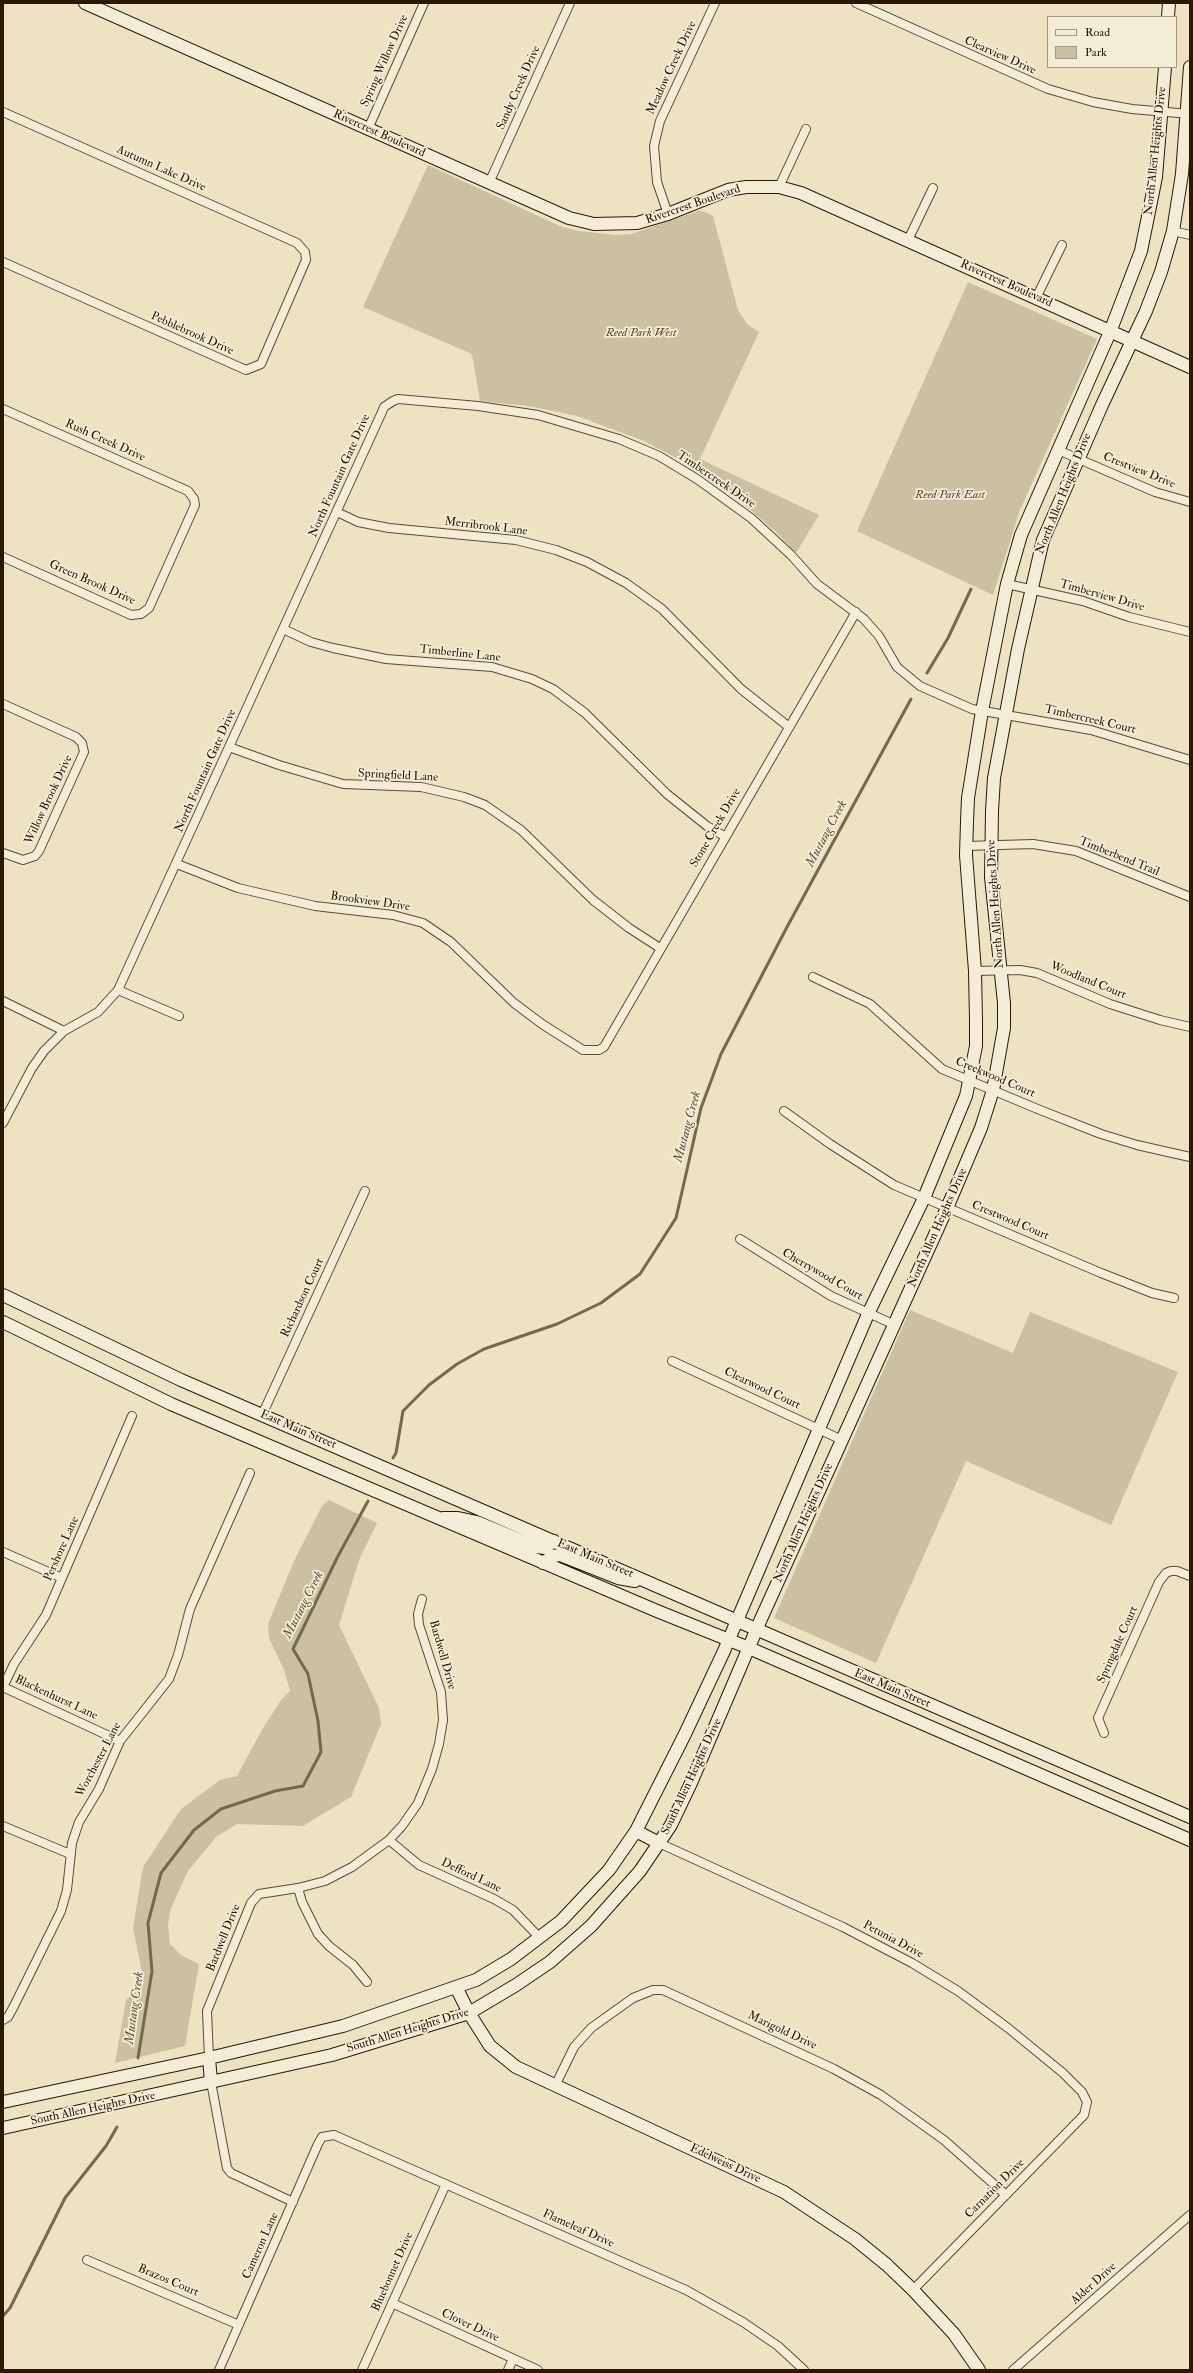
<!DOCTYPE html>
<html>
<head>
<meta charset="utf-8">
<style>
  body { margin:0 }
  #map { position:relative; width:1193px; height:2373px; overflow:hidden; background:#ede3c3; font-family:"IM FELL Double Pica",serif }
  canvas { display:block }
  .frame { position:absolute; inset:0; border:4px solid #2a1800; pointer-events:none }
  .legend { position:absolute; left:1047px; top:16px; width:130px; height:52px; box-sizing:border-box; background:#f3edd8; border:1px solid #a39882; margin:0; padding:5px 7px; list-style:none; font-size:12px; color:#2a1800 }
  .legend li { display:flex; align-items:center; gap:8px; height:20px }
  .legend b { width:20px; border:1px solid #a39882 }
</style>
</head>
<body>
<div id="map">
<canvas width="1193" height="2373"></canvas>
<div class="frame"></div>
<ul class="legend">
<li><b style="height:5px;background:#f3edd8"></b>Road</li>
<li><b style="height:11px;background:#ccc0a2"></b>Park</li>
</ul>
</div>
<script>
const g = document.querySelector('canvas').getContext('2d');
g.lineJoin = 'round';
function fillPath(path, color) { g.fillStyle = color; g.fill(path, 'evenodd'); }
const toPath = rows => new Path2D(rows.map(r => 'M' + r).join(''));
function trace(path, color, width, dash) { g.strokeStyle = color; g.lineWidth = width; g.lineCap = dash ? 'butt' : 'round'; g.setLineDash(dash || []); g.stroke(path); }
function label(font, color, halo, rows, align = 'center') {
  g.font = font + ' "IM FELL Double Pica",serif'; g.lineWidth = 3.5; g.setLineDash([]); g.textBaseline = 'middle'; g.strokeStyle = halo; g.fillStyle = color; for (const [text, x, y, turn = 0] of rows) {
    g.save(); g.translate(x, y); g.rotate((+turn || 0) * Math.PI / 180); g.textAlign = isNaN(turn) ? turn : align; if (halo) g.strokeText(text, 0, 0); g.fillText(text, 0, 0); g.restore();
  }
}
fillPath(toPath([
  [428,165,562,227,579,231,616,235,631,234,698,211,705,212,713,216,738,310,747,324,759,332,700,459,819,515,796,553,778,534,743,503,695,468,644,441,577,416,529,406,480,401,472,354,363,307],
  [968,282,1097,339,1020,510,993,595,857,531],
  [910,1310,1013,1353,1030,1312,1178,1372,1111,1525,966,1461,876,1663,774,1618],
  [329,1500,377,1523,359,1560,339,1625,379,1708,381,1724,351,1797,303,1826,237,1824,216,1837,188,1871,171,1908,168,1925,170,1944,181,1955,199,1964,185,2046,115,2063,126,2000,144,1983,133,1928,143,1867,181,1809,220,1780,237,1776,263,1728,281,1700,290,1691,284,1670,269,1638,268,1624,294,1561,322,1506]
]), '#ccc0a2');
trace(toPath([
  [927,673,948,638,971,589],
  [393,1458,396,1453,403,1411,429,1385,457,1364,484,1349,557,1324,601,1303,640,1274,676,1218,701,1108,721,1054,787,927,911,699],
  [138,2058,152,1971,148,1923,161,1873,194,1830,221,1809,275,1791,303,1786,321,1752,318,1721,308,1674,293,1649,338,1556,368,1501],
  [3,2316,10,2308,65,2198,106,2146,117,2127]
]), '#77684d', 3);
const street = toPath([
  [856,3,1048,89,1093,102,1132,109,1190,114],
  [3,112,297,243,305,252,306,260,261,364,246,370,3,262],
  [368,129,424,3],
  [489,183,570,3],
  [779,187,806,129],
  [668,214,657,182,654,146,660,121,715,3],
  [1173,231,1190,235],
  [908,240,933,188],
  [1036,298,1062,245],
  [3,409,188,491,194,499,195,505,149,608,141,614,131,615,3,557],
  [1058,450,1155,492,1190,502],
  [337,512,358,522,389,528,516,540,556,550,587,562,626,583,662,609,741,689,789,727],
  [1007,584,1083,601,1129,617,1190,632],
  [283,629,311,642,333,648,386,659,492,667,532,679,553,689,585,713,667,794,707,826,724,836],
  [3,704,76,737,82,743,84,752,39,851,35,856,23,860,3,853],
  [229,747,279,765,343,784,421,787,464,797,485,805,521,830,593,900,629,928,660,948],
  [966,846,1033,844,1076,851,1190,897],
  [177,864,238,888,315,906,393,915,423,923,451,942,514,1003,542,1024,583,1050,599,1050,604,1047,856,612],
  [975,971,1020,970,1037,973,1110,1004,1160,1020,1190,1027],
  [813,977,870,1004,942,1069,1040,1110,1101,1134,1137,1145,1190,1157],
  [118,990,179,1016],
  [3,1001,64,1031],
  [784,1111,830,1144,894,1185,1101,1273,1152,1293,1174,1298],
  [3,1123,32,1068,44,1051,64,1031,98,1012,118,990,382,412,384,407,393,401,398,399,478,406,538,415,619,439,659,456,697,479,751,518,791,555,817,584,864,619,879,636,897,667,920,686,972,709,1091,730,1190,760],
  [740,1239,831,1296,895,1325],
  [672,1361,842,1440],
  [262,1415,365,1191],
  [3,1552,62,1578],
  [1104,1733,1098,1718,1159,1582,1166,1573,1171,1571,1177,1571,1190,1576],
  [120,1741,3,1687,14,1664,46,1615,132,1416],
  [3,1826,70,1854],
  [389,1840,419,1865,494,1899,513,1910,540,1938],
  [659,1843,843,1927,912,1963,958,1991,1008,2028,1063,2073,1082,2092,1087,2102,1084,2115,913,2290],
  [298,1888,302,1902,318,1934,329,1946,353,1965,367,1982],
  [3,2020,8,2017,14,2006,61,1911,67,1890,72,1843,79,1822,99,1789,120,1741,169,1679,178,1655,190,1609,250,1473],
  [209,2058,207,2011,251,1903,259,1894,298,1888,325,1881,352,1867,389,1840,402,1826,418,1803,432,1769,439,1744,443,1720,441,1692,419,1625,418,1614,422,1599],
  [211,2082,227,2168,231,2173,293,2202],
  [555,2086,574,2047,591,2028,633,1998,653,1990,663,1990,834,2069,881,2095,944,2140,1006,2195],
  [87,2260,239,2325],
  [392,2303,538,2370],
  [219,2370,318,2144,322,2137,334,2135,686,2290,743,2322,778,2346,804,2370],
  [362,2370,446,2184],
  [508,2370,513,2359],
  [1013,2370,1190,2215]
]);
const secondary = toPath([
  [85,3,569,218,594,224,637,223,668,214,728,190,746,187,779,187,801,193,1190,367],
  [1168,17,1169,3],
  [3,1295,181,1380,1190,1817],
  [3,1322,171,1404,657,1611,749,1648,1190,1840],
  [443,1518,458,1518,477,1522,537,1547,545,1548,554,1541],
  [543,1563,553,1556,560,1555,618,1578,635,1581],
  [636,1831,659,1843],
  [456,1987,469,2013,490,2046,516,2067,784,2192,855,2239,887,2265,913,2290,954,2334,979,2370],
  [209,2058,211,2082],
  [3,2102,209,2058,343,2026,476,1980,511,1959,561,1921,609,1870,636,1831,685,1734,724,1651,868,1314,924,1198,966,1096,976,1046,976,1020,975,971,966,855,967,822,968,798,982,711,1007,584,1021,535,1110,332,1141,251,1156,177,1165,67],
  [3,2128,332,2055,469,2013,516,1985,550,1962,591,1926,640,1871,671,1825,691,1783,761,1619,947,1208,981,1128,993,1090,1004,1028,1004,1003,991,877,992,811,994,778,1018,649,1043,540,1102,405,1146,311,1161,272,1173,231,1182,174,1190,67]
]);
trace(street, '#5b4b31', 10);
trace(secondary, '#2a1800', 14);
trace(street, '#f3edd8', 8);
trace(secondary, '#f3edd8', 12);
label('12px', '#2a1800', '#f3edd8', [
  ["Clearview Drive",1000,56,24],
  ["Spring Willow Drive",385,61,-66],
  ["Meadow Creek Drive",672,68,-65],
  ["Sandy Creek Drive",519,88,-66],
  ["Rivercrest Boulevard",379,134,24],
  ["North Allen Heights Drive",1156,151,-84],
  ["Autumn Lake Drive",161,169,24],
  ["Rivercrest Boulevard",693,205,-19],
  ["Rivercrest Boulevard",1006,284,24],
  ["Pebblebrook Drive",192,334,24],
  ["Rush Creek Drive",105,441,24],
  ["Crestview Drive",1139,471,22],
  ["North Fountain Gate Drive",340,476,-66],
  ["Timbercreek Drive",716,480,34],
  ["North Allen Heights Drive",1064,494,-68],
  ["Merribrook Lane",486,527,7],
  ["Green Brook Drive",92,583,24],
  ["Timberview Drive",1102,596,16],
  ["Timberline Lane",460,654,6],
  ["Timbercreek Court",1090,720,13],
  ["North Fountain Gate Drive",206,771,-66],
  ["Springfield Lane",398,776,3],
  ["Willow Brook Drive",49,800,-65],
  ["Stone Creek Drive",716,828,-60],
  ["Timberbend Trail",1119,857,22],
  ["Brookview Drive",370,902,8],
  ["North Allen Heights Drive",996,904,-94],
  ["Woodland Court",1088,981,22],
  ["Creekwood Court",995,1078,23],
  ["Crestwood Court",1010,1221,23],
  ["North Allen Heights Drive",938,1228,-66],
  ["Cherrywood Court",822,1275,30],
  ["Richardson Court",303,1298,-65],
  ["Clearwood Court",762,1389,25],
  ["East Main Street",298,1430,23],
  ["North Allen Heights Drive",804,1523,-66],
  ["Pershore Lane",62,1549,-66],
  ["East Main Street",595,1559,23],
  ["Springdale Court",1118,1645,-66],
  ["Bardwell Drive",442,1655,74],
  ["East Main Street",892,1689,23],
  ["Blackenhurst Lane",56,1698,25],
  ["Worchester Lane",99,1760,-62],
  ["South Allen Heights Drive",692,1777,-65],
  ["Defford Lane",471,1876,25],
  ["Bardwell Drive",224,1938,-68],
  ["Petunia Drive",893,1940,28],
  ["South Allen Heights Drive",408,2031,-17],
  ["Marigold Drive",782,2031,25],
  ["South Allen Heights Drive",93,2109,-12],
  ["Edelweiss Drive",725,2164,25],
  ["Carnation Drive",995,2189,-45],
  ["Flameleaf Drive",578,2229,24],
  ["Cameron Lane",261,2246,-66],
  ["Bluebonnet Drive",393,2272,-66],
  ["Brazos Court",168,2281,23],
  ["Alder Drive",1094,2284,-42],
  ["Clover Drive",470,2326,25]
]);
label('italic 12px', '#5b4a31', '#f3edd8', [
  ["Reed Park West",641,333],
  ["Reed Park East",950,495]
]);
label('italic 13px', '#5e4e34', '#f3edd8', [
  ["Mustang Creek",827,834,-62],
  ["Mustang Creek",688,1127,-75],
  ["Mustang Creek",304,1605,-63],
  ["Mustang Creek",135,2008,-82]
]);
</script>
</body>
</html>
